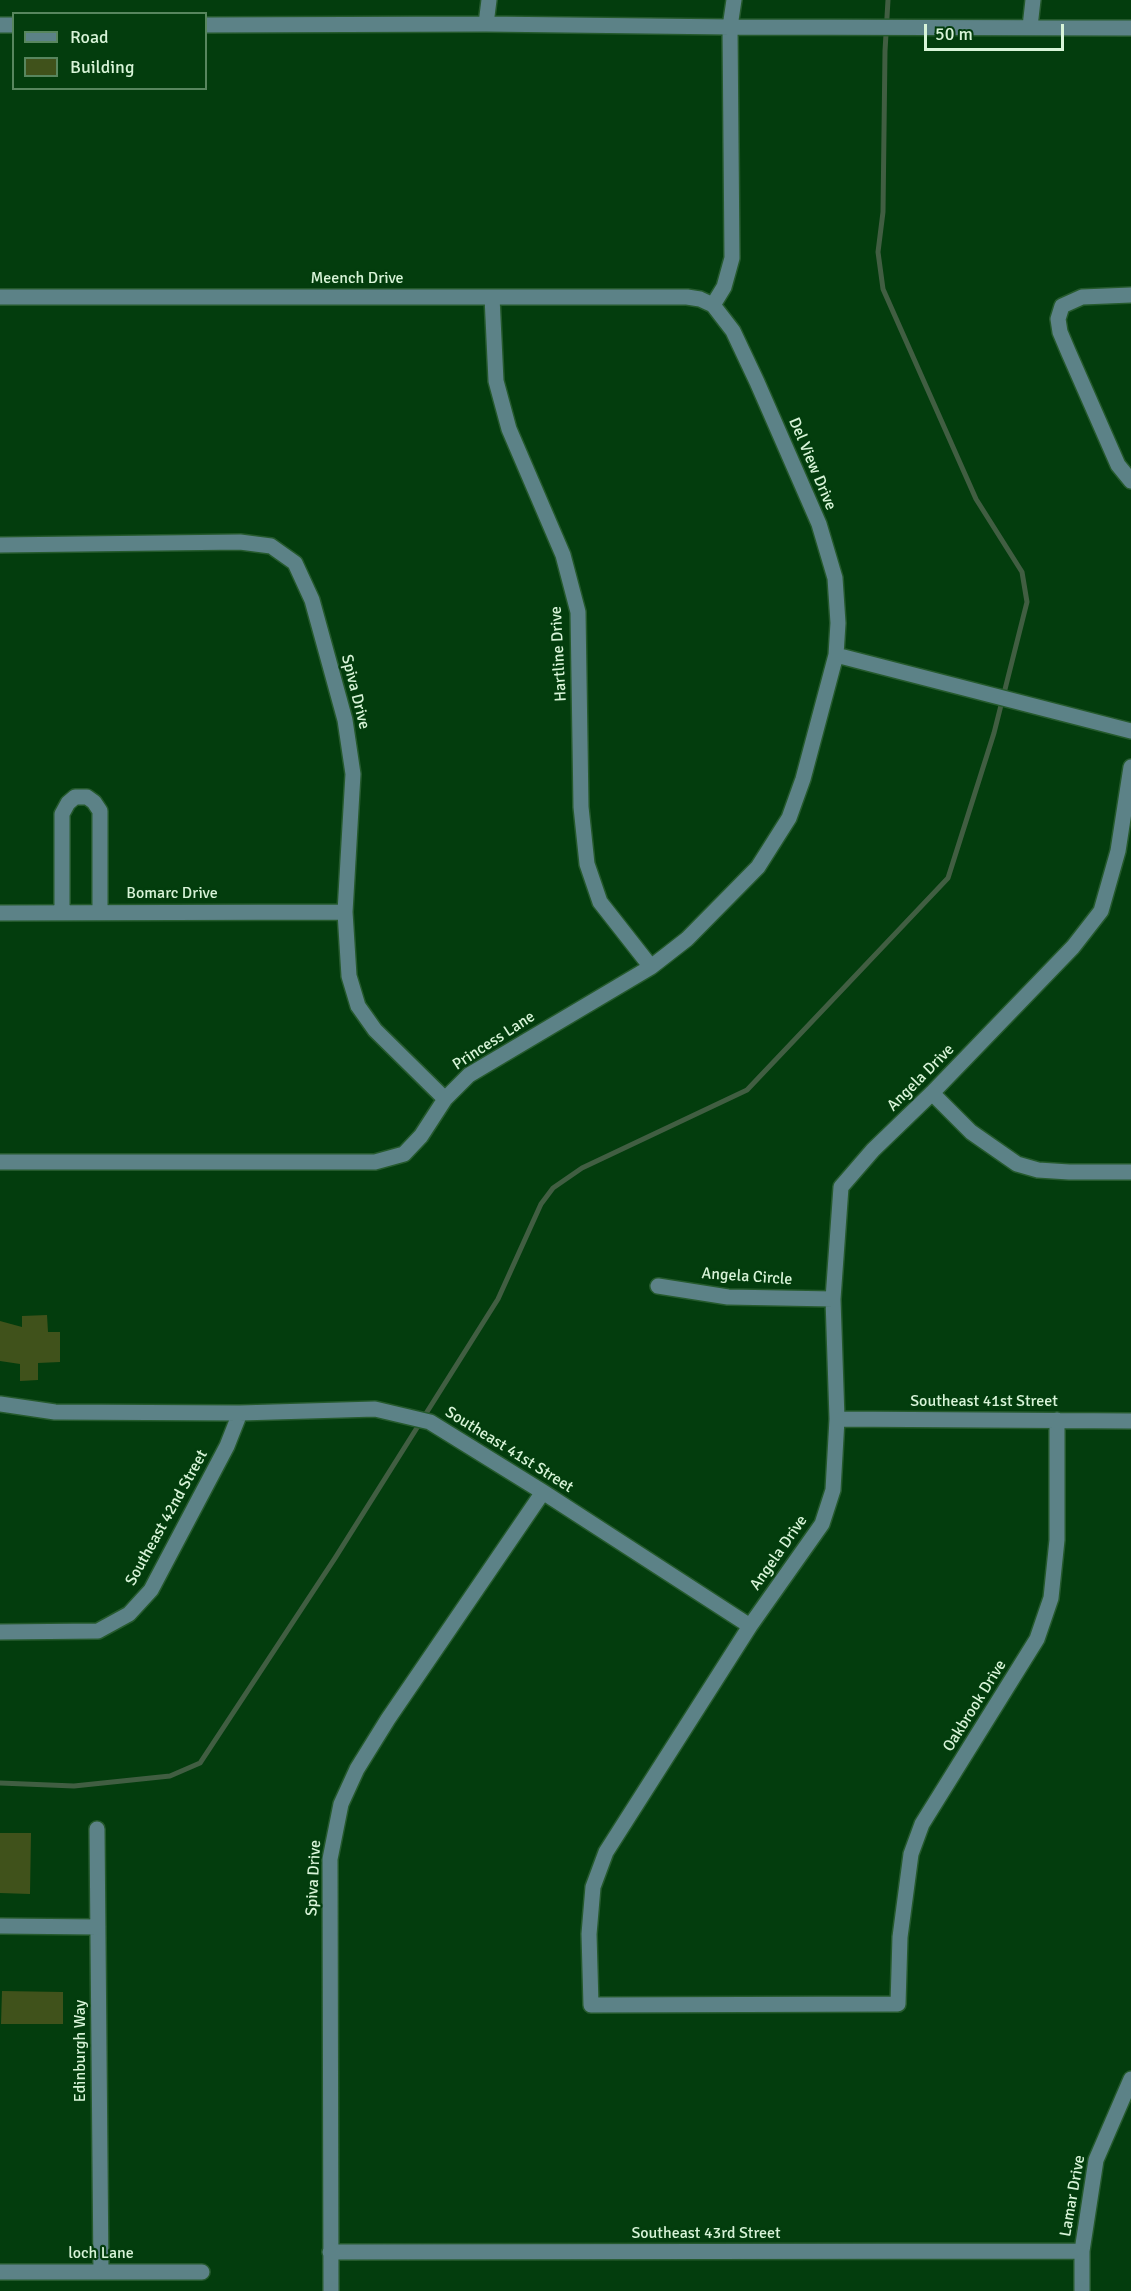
<!DOCTYPE html>
<html>
<head>
<meta charset="utf-8">
<style>
  body { margin:0 }
  #map { position:relative; width:1131px; height:2291px; overflow:hidden; background:#033d0d; font-family:Signika,sans-serif }
  canvas { display:block }
  .legend { position:absolute; left:12px; top:12px; width:195px; height:78px; box-sizing:border-box; background:#033d0d; border:2px solid #58865e; margin:0; padding:8px 10px; list-style:none; font-size:18px; color:#d8f4d8 }
  .legend li { display:flex; align-items:center; gap:12px; height:30px }
  .legend b { width:30px; border:2px solid #58865e }
  .scale { position:absolute; left:924px; top:24px; width:140px; height:27px; box-sizing:border-box; border:3px solid #d8f4d8; border-top:0; padding-left:8px; font-size:18px; line-height:21px; white-space:nowrap; color:#d8f4d8; -webkit-text-stroke:4px #033d0d; paint-order:stroke }
</style>
</head>
<body>
<div id="map">
<canvas width="1131" height="2291"></canvas>
<ul class="legend">
<li><b style="height:8px;background:#5c8287"></b>Road</li>
<li><b style="height:16px;background:#40521b"></b>Building</li>
</ul>
<div class="scale">50 m</div>
</div>
<script>
const g = document.querySelector('canvas').getContext('2d');
g.lineJoin = 'round';
const toPath = rows => new Path2D(rows.map(r => 'M' + r).join(''));
function trace(path, color, width, dash) { g.strokeStyle = color; g.lineWidth = width; g.lineCap = dash ? 'butt' : 'round'; g.setLineDash(dash || []); g.stroke(path); }
function fillPath(path, color) { g.fillStyle = color; g.fill(path, 'evenodd'); }
function label(font, color, halo, rows, align = 'center') {
  g.font = font + ' Signika,sans-serif'; g.lineWidth = 4.5; g.setLineDash([]); g.textBaseline = 'middle'; g.strokeStyle = halo; g.fillStyle = color; for (const [text, x, y, turn = 0] of rows) {
    g.save(); g.translate(x, y); g.rotate((+turn || 0) * Math.PI / 180); g.textAlign = isNaN(turn) ? turn : align; if (halo) g.strokeText(text, 0, 0); g.fillText(text, 0, 0); g.restore();
  }
}
trace(toPath([
  [0,1783,74,1786,170,1776,200,1763,335,1558,498,1299,541,1204,553,1188,582,1168,747,1090,948,878,994,733,1027,602,1022,572,976,499,883,289,878,252,883,212,885,51,888,0]
]), '#415e42', 5);
fillPath(toPath([
  [47,1315,48,1332,60,1332,60,1362,38,1363,38,1380,20,1381,20,1364,0,1361,0,1321,22,1327,22,1316],
  [0,1833,31,1833,30,1894,0,1893],
  [2,1991,63,1992,63,2024,1,2024]
]), '#40521b');
const minor = toPath([
  [734,0,730,27,732,258,724,287,713,305,733,331,757,382,819,524,835,578,838,623,836,655,1131,731],
  [486,24,489,0],
  [0,25,14,25],
  [206,25,486,24,730,27,1131,28],
  [1030,27,1033,0],
  [1131,295,1082,297,1062,306,1058,319,1060,332,1068,351,1118,465,1131,481],
  [0,297,687,297,700,299,713,305],
  [492,297,496,381,509,429,563,555,578,612,581,807,587,864,600,902,651,967],
  [0,545,240,542,271,546,295,563,312,600,345,720,353,774,345,912,349,976,358,1006,375,1030,445,1099],
  [62,912,62,814,68,803,75,797,87,797,94,802,100,811,100,912],
  [0,913,345,912],
  [932,1093,971,1132,1017,1164,1038,1170,1069,1172,1131,1172],
  [0,1162,375,1162,404,1154,421,1136,445,1099,469,1075,651,967,687,939,758,867,789,818,803,779,836,655],
  [658,1286,728,1297,833,1299],
  [0,1404,55,1412,240,1413,375,1409,430,1422,543,1492,750,1626],
  [837,1419,1131,1421],
  [1057,1420,1057,1540,1051,1598,1037,1639,922,1824,911,1854,900,1937,898,2004,591,2005,589,1934,593,1887,606,1852,750,1626,822,1524,833,1490,837,1419,833,1299,841,1187,873,1150,932,1093,1073,947,1101,911,1118,851,1131,767],
  [0,1632,98,1631,129,1614,151,1590,227,1446,240,1413],
  [97,1829,101,2272],
  [0,1926,98,1927],
  [330,2252,1082,2251],
  [0,2272,202,2272],
  [331,2291,330,1859,341,1804,357,1769,388,1719,543,1492],
  [1082,2291,1082,2251,1096,2160,1131,2079]
]);
trace(minor, '#255a2d', 18);
trace(minor, '#5c8287', 15);
label('16px', '#d8f4d8', '#033d0d', [
  ["Meench Drive",357,279],
  ["Del View Drive",812,464,67],
  ["Hartline Drive",559,654,-93],
  ["Spiva Drive",355,692,76],
  ["Bomarc Drive",172,894],
  ["Princess Lane",494,1041,-33],
  ["Angela Drive",921,1078,-45],
  ["Angela Circle",747,1277,4],
  ["Southeast 41st Street",984,1402],
  ["Southeast 41st Street",509,1450,32],
  ["Southeast 42nd Street",167,1518,-61],
  ["Angela Drive",779,1553,-55],
  ["Oakbrook Drive",975,1706,-58],
  ["Spiva Drive",314,1878,-87],
  ["Edinburgh Way",81,2051,-90],
  ["Lamar Drive",1073,2196,-80],
  ["Southeast 43rd Street",706,2234],
  ["loch Lane",101,2254]
]);
</script>
</body>
</html>
